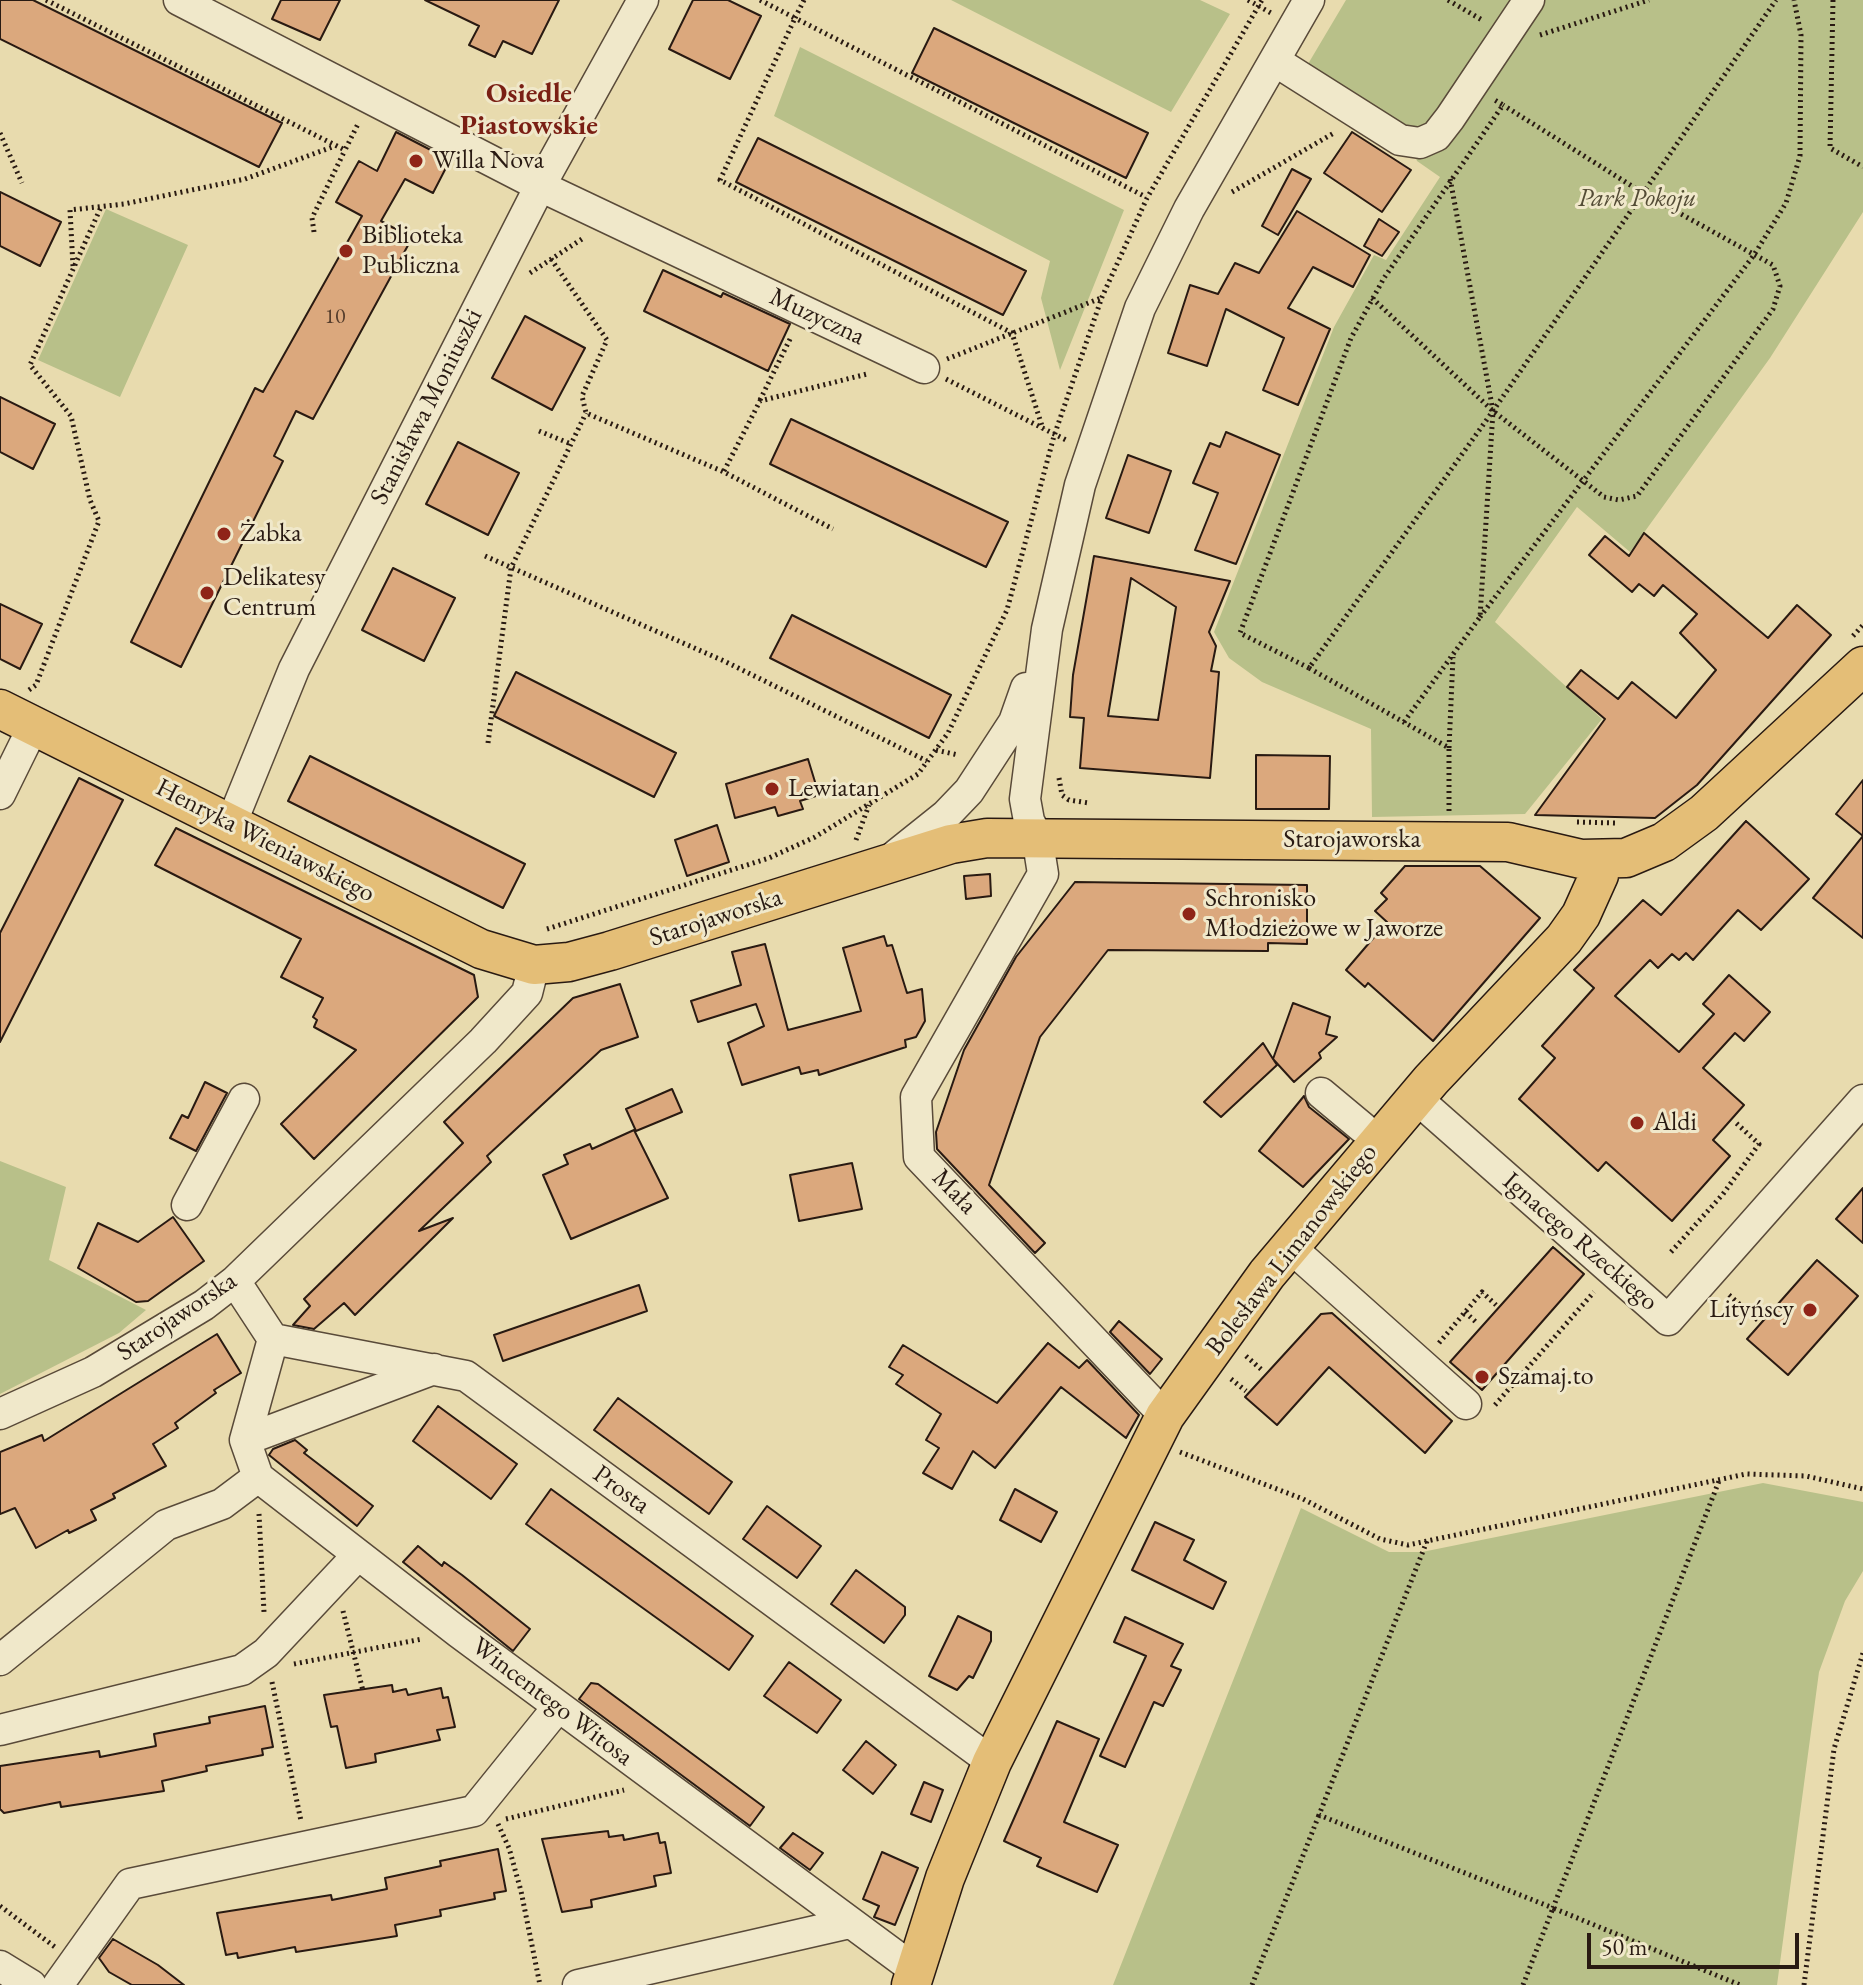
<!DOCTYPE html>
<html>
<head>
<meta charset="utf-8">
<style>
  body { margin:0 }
  #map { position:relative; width:1863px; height:1985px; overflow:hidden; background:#e8dbae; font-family:"EB Garamond",serif }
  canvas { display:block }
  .scale { position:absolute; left:1587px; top:1933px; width:212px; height:36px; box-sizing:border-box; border:4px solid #291a12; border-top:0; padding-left:10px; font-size:24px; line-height:28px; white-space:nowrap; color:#291a12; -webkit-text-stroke:6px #f0e8ca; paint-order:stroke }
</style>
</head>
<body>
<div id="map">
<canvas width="1863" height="1985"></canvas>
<div class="scale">50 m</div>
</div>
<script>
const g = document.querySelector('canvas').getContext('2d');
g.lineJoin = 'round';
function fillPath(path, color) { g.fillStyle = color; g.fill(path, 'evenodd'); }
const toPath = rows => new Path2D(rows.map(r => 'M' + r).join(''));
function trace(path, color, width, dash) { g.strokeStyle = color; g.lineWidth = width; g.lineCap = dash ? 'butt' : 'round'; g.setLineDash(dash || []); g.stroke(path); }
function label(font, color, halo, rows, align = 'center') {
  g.font = font + ' "EB Garamond",serif'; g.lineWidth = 6; g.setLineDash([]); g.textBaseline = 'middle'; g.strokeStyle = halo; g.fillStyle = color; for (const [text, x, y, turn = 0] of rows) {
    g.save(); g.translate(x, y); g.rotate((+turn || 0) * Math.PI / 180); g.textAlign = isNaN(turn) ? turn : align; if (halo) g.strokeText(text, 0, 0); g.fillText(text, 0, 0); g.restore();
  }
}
fillPath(toPath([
  [951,0,1200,0,1230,14,1171,112],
  [1346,0,1863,0,1863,212,1770,358,1630,552,1577,507,1495,622,1602,719,1525,814,1372,817,1371,729,1262,682,1229,658,1214,632,1334,327,1374,255,1386,260,1440,177,1417,161,1406,128,1308,64],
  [800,47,1124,210,1060,370,1041,298,1050,261,774,116],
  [106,209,188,245,120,397,38,360],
  [0,1161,66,1187,49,1260,146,1310,119,1333,0,1394],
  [1763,1483,1863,1502,1863,1571,1845,1601,1819,1672,1777,1985,1113,1985,1301,1508,1389,1552,1422,1552]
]), '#b8c089');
const building = toPath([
  [0,0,33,0,282,123,259,167,0,39,0,0],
  [281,0,340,0,320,40,272,19,281,0],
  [425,0,559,0,532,54,503,41,495,57,469,45,479,26,425,0],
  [693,0,728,0,761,16,730,79,669,49,693,0],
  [934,28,1148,133,1126,178,912,73,934,28],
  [396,132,450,160,433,193,405,179,381,221,412,238,313,419,296,411,274,456,283,461,181,667,131,642,255,388,263,392,362,216,336,202,359,161,377,171,396,132],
  [1352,132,1411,170,1382,212,1324,173,1352,132],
  [758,138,1026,271,1003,315,736,182,758,138],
  [1292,169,1311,179,1278,235,1262,226,1292,169],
  [0,192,61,222,40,266,0,246,0,192],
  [1297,211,1370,255,1353,287,1313,267,1288,308,1330,329,1298,405,1263,390,1284,338,1226,309,1207,366,1168,353,1190,285,1218,294,1235,263,1259,273,1297,211],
  [1379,219,1399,232,1382,256,1364,246,1379,219],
  [663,270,721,297,723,293,790,324,768,371,644,311,663,270],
  [525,316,585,348,552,410,492,378,525,316],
  [0,397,55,424,33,469,0,452,0,397],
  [791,419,1008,522,986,567,770,464,791,419],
  [1226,432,1280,455,1236,564,1195,550,1218,493,1193,483,1210,443,1220,447,1226,432],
  [458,442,519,473,488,535,426,504,458,442],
  [1128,455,1171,471,1149,533,1106,518,1128,455],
  [1644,533,1768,638,1797,605,1831,635,1697,785,1655,818,1535,815,1605,719,1567,687,1581,670,1618,699,1632,682,1676,718,1716,670,1680,633,1697,614,1663,585,1654,596,1639,584,1632,592,1589,555,1605,536,1629,556,1644,533],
  [1094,556,1230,581,1209,632,1216,646,1211,671,1219,672,1210,778,1080,768,1084,718,1070,717,1073,675,1094,556],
  [1131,578,1176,607,1158,720,1108,716,1131,578],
  [393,568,455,598,424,661,362,630,393,568],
  [0,604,42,624,20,669,0,659,0,604],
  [792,615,951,695,929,738,770,658,792,615],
  [516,672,676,753,654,797,494,716,516,672],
  [1256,755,1330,756,1329,809,1256,809,1256,755],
  [310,756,525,864,503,908,288,801,310,756],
  [808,759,819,795,800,801,803,809,778,816,775,807,735,818,726,784,808,759],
  [79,778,123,800,0,1042,0,933,79,778],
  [1863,780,1863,836,1836,814,1863,780],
  [1746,821,1809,879,1761,930,1738,910,1693,960,1686,953,1679,960,1672,954,1658,968,1650,960,1615,996,1679,1052,1714,1014,1703,1004,1729,975,1770,1012,1744,1041,1735,1033,1703,1068,1744,1105,1713,1140,1730,1156,1672,1221,1606,1162,1598,1171,1519,1099,1555,1058,1542,1046,1594,988,1574,970,1643,900,1661,915,1746,821],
  [717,825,729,862,687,876,675,840,717,825],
  [176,828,474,975,478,997,314,1159,281,1124,356,1050,314,1027,317,1020,313,1017,323,998,281,977,301,939,155,865,176,828],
  [1863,836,1863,938,1813,898,1863,836],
  [1405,866,1480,866,1540,918,1433,1041,1368,983,1365,987,1346,970,1387,922,1375,911,1387,899,1381,893,1405,866],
  [990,874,991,896,966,899,964,876,990,874],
  [1075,882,1307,885,1307,944,1268,943,1268,951,1108,950,1040,1037,989,1185,1045,1243,1035,1253,937,1149,936,1132,964,1050,1016,957,1075,882],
  [884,936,887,946,892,945,907,993,922,989,925,1021,916,1037,905,1040,906,1047,819,1075,818,1070,801,1074,799,1067,742,1085,728,1043,764,1026,756,1004,698,1022,691,1001,741,985,732,952,765,944,788,1030,861,1011,843,948,884,936],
  [620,984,638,1037,601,1050,487,1156,491,1162,419,1231,453,1218,355,1315,344,1303,314,1329,293,1325,310,1306,304,1299,463,1143,444,1122,573,998,620,984],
  [1293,1003,1330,1017,1326,1034,1337,1037,1319,1053,1321,1058,1294,1082,1273,1059,1277,1065,1221,1117,1204,1102,1263,1043,1273,1059,1293,1003],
  [205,1082,227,1093,196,1151,170,1138,182,1115,188,1118,205,1082],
  [672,1089,682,1112,636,1131,626,1109,672,1089],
  [1304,1096,1309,1107,1349,1139,1303,1187,1259,1151,1304,1096],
  [634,1130,668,1198,571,1239,543,1175,568,1164,564,1155,590,1144,592,1149,634,1130],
  [852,1163,862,1209,799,1221,790,1175,852,1163],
  [1863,1188,1863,1243,1836,1219,1863,1188],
  [173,1217,204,1261,148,1301,136,1302,78,1268,98,1223,138,1242,173,1217],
  [1553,1247,1584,1274,1482,1390,1450,1362,1553,1247],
  [1817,1260,1858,1296,1788,1375,1747,1339,1817,1260],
  [639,1285,647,1311,503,1361,494,1335,639,1285],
  [1332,1313,1452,1421,1425,1453,1329,1367,1277,1425,1245,1397,1321,1314,1332,1313],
  [1119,1321,1162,1359,1150,1374,1110,1332,1119,1321],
  [217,1334,241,1373,214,1390,216,1393,175,1423,178,1428,153,1444,166,1466,113,1494,115,1498,91,1510,96,1520,69,1533,68,1530,36,1548,15,1508,0,1514,0,1452,42,1435,44,1441,217,1334],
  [1048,1343,1079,1368,1087,1360,1139,1415,1126,1438,1061,1387,995,1468,973,1451,952,1489,923,1473,939,1448,926,1440,941,1414,896,1384,903,1375,889,1367,903,1345,997,1403,1048,1343],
  [618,1398,732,1482,709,1514,594,1430,618,1398],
  [438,1406,517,1464,491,1499,413,1441,438,1406],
  [295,1440,307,1450,304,1453,373,1506,357,1526,269,1455,273,1449,295,1440],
  [551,1489,753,1636,729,1670,526,1524,551,1489],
  [1015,1489,1057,1512,1041,1542,1000,1520,1015,1489],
  [767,1506,821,1546,797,1578,743,1539,767,1506],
  [1155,1522,1194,1540,1184,1560,1226,1582,1213,1609,1132,1570,1155,1522],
  [418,1546,442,1566,444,1562,462,1575,530,1629,513,1651,403,1562,418,1546],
  [856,1570,905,1607,905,1615,884,1643,831,1604,856,1570],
  [958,1616,991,1632,991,1641,973,1678,969,1676,957,1690,929,1676,958,1616],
  [1125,1617,1183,1644,1171,1666,1181,1670,1163,1706,1154,1702,1125,1767,1100,1756,1146,1656,1114,1642,1125,1617],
  [789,1662,841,1700,817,1733,764,1696,789,1662],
  [591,1683,598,1684,764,1807,750,1826,579,1699,591,1683],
  [392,1685,393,1692,406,1689,408,1695,441,1688,443,1698,448,1697,455,1727,437,1730,440,1740,375,1754,376,1762,346,1768,337,1726,331,1727,324,1695,392,1685],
  [265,1706,273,1747,262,1749,263,1755,206,1766,207,1771,162,1781,164,1791,61,1807,60,1802,4,1813,0,1809,0,1766,99,1751,100,1757,156,1746,154,1734,210,1723,209,1717,265,1706],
  [1057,1721,1099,1739,1064,1822,1118,1845,1097,1892,1037,1866,1041,1858,1004,1841,1057,1721],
  [866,1741,896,1765,873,1794,843,1770,866,1741],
  [924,1782,943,1790,931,1822,911,1814,924,1782],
  [608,1831,609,1837,623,1835,624,1840,658,1833,660,1843,665,1842,671,1873,654,1876,656,1886,591,1900,592,1907,562,1912,542,1839,608,1831],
  [793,1833,823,1853,810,1870,780,1848,793,1833],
  [498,1849,506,1891,494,1893,495,1899,440,1910,441,1916,395,1925,397,1936,296,1952,295,1947,238,1958,237,1953,226,1955,217,1913,331,1895,332,1900,387,1889,385,1878,441,1866,440,1861,498,1849],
  [882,1852,918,1868,895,1925,874,1917,879,1906,863,1899,882,1852],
  [113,1939,158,1965,184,1985,132,1985,109,1972,99,1958,113,1939]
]);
fillPath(building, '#dba87d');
trace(building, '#291a12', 2);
const minor = toPath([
  [179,0,540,186,924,368],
  [1275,61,1400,140,1420,143,1436,136,1450,118,1529,0],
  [0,794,34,725],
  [231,824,294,669,540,186,643,0],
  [896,855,946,815,969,791,1014,722,1026,688],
  [1321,1093,1363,1128],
  [1416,1098,1668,1320,1863,1100],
  [187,1205,244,1099],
  [1290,1247,1466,1404],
  [235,1281,273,1339,466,1376,992,1762],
  [273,1339,245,1440,258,1477,458,1632,915,1970],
  [0,1414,93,1372,204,1305,235,1281,483,1041,527,993,534,965],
  [1165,1416,919,1157,916,1097,1043,874,1037,836,1029,821,1025,799,1047,629,1080,485,1140,308,1189,209,1309,0],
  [245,1440,434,1369],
  [0,1660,166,1525,222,1504,258,1477],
  [0,1730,242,1670,266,1653,357,1556],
  [0,1966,31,1985],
  [58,1985,130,1884,474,1811,558,1707],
  [578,1985,850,1923]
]);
const major = toPath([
  [0,709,481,949,534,965,569,962,610,951,951,844,987,838,1508,842,1581,859,1626,858,1664,842,1704,813,1863,666],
  [911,1985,945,1878,992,1762,1165,1416,1267,1274,1431,1080,1564,939,1581,915,1599,875,1601,861]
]);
trace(minor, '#594a39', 33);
trace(major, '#291a12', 41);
trace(toPath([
  [46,0,345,150,358,124],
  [760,0,795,18,720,180,1012,333,1043,429],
  [804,0,795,18,1146,197],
  [1248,0,1271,13],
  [1448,0,1482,20],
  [1833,0,1830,148,1863,167],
  [1540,35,1649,0],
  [0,133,22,183],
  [1232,192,1334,133],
  [314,232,312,218,345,150],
  [551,259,607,340,582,396,586,413,724,472,833,529],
  [73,266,70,210,124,204,245,179,335,146],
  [530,273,585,237],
  [1372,298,1493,411,1604,497,1619,500,1637,496,1773,309,1780,286,1773,265,1643,193,1503,105],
  [947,359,1101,298],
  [946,379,1066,440],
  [760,400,791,337],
  [539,431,571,444],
  [724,471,760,401,867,374],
  [485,556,724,661,927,761],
  [1480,617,1754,255,1786,203,1800,156,1801,35,1794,0],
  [1853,636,1863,625],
  [1309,668,1240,633,1351,338,1384,278,1503,105,1493,99],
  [29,690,36,685,99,521,90,500,71,416,30,365,101,207],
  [1404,722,1480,617,1493,411,1450,178],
  [488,743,511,568,586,413],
  [1449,748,1453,657],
  [936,750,958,755],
  [1059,778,1062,795,1069,800,1089,803],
  [1449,811,1449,748,1309,668,1493,411,1776,0],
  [1577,822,1615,823],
  [856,840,869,805],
  [547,929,769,858,815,837,918,774,948,733,1007,610,1054,436,1102,297,1147,198,1262,0],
  [1671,1252,1723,1194,1759,1144,1735,1122],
  [1729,1295,1761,1323],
  [1465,1312,1478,1324],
  [1439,1343,1482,1292,1496,1305],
  [1246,1356,1263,1371],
  [1231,1379,1246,1391],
  [1495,1405,1594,1292],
  [1180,1452,1303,1499,1380,1539,1408,1545,1746,1474,1806,1476,1863,1489],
  [259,1514,264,1612],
  [1427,1541,1319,1815,1553,1908,1719,1481],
  [343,1611,363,1691],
  [294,1664,422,1639],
  [272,1682,301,1821],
  [506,1819,624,1790],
  [498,1824,509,1848,521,1891,540,1985],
  [0,1906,55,1947],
  [1252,1985,1319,1815],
  [1523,1985,1553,1908,1740,1985],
  [1804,1985,1834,1749,1863,1653]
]), '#291a12', 5, [2, 4]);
trace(minor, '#f0e8ca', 30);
trace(major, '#e4be77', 38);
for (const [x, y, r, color] of [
  [416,161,8,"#8f2418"],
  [346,251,8,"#8f2418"],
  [224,534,8,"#8f2418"],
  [207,593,8,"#8f2418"],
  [772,789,8,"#8f2418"],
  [1189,914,8,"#8f2418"],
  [1637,1123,8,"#8f2418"],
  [1810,1310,8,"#8f2418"],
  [1482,1377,8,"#8f2418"]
]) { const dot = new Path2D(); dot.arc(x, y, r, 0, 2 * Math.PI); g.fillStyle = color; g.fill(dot); trace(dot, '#f0e8ca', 3); }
label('22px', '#563e2d', null, [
  ["10",335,317]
]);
label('26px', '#291a12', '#f0e8ca', [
  ["Willa Nova",432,161],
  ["Biblioteka",362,236],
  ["Publiczna",362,266],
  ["Żabka",240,534],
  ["Delikatesy",223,578],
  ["Centrum",223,608],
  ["Lewiatan",788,789],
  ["Schronisko",1205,899],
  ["Młodzieżowe w Jaworze",1205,929],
  ["Aldi",1653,1123],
  ["Lityńscy",1794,1310,"right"],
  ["Szamaj.to",1498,1377]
], 'left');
label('italic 26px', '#544c36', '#f0e8ca', [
  ["Park Pokoju",1637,199]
]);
label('26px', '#291a12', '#f0e8ca', [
  ["Muzyczna",817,317,25],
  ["Stanisława Moniuszki",427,407,-63],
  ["Starojaworska",1352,840],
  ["Henryka Wieniawskiego",265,841,27],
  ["Starojaworska",716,918,-18],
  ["Mała",954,1192,46],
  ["Ignacego Rzeckiego",1580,1242,41],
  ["Bolesława Limanowskiego",1292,1250,-52],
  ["Starojaworska",177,1317,-34],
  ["Prosta",621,1490,36],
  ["Wincentego Witosa",552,1702,37]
]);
label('bold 28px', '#7a1f14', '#f0e8ca', [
  ["Osiedle",529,94],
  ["Piastowskie",529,126]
]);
</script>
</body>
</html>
